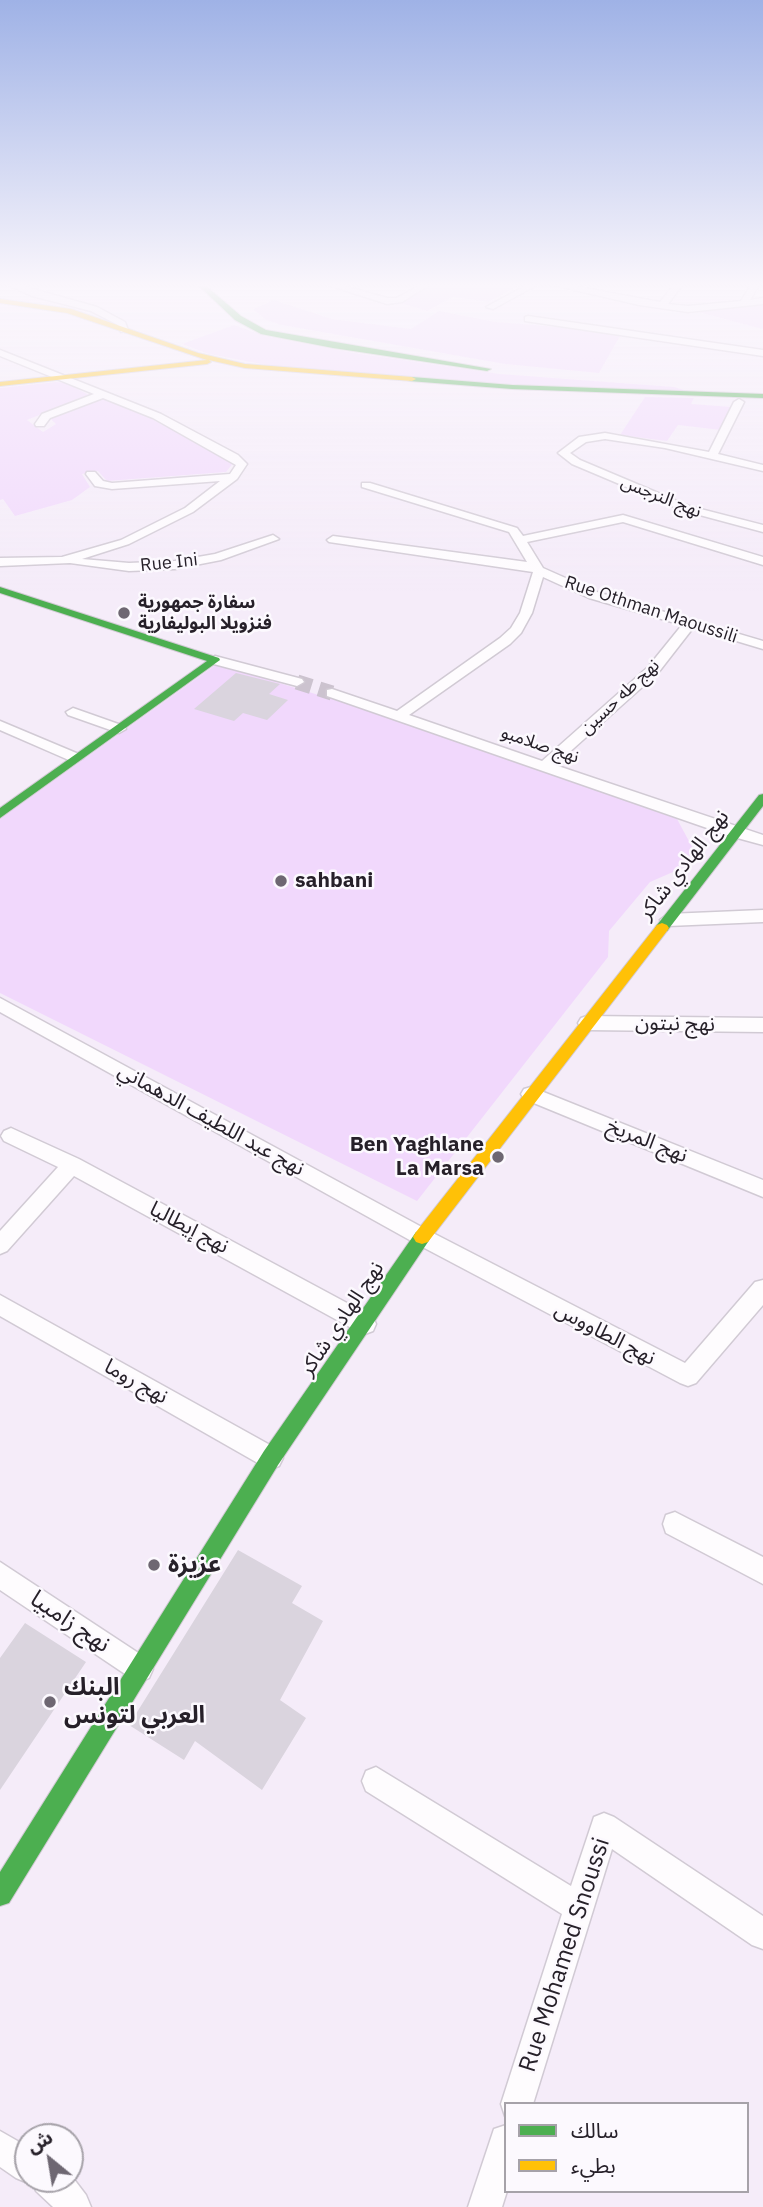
<!DOCTYPE html>
<html>
<head>
<meta charset="utf-8">
<style>
  body { margin:0 }
  #map { position:relative; width:763px; height:2207px; overflow:hidden; background:#f5ecf9; font-family:"IBM Plex Sans","Noto Sans Arabic",sans-serif }
  canvas { display:block }
  .legend { position:absolute; left:504px; top:2102px; width:245px; height:91px; box-sizing:border-box; background:#fcf9fe; border:2px solid #a6a2a9; margin:0; padding:9px 12px; list-style:none; font-size:21px; color:#262029 }
  .legend li { display:flex; align-items:center; gap:14px; height:35px }
  .legend b { width:35px; border:2px solid #a6a2a9 }
  .north { position:absolute; left:14px; top:2123px; width:70px; height:70px; box-sizing:border-box; background:#fcf9fe; border:2px solid #a6a2a9; border-radius:50%; rotate:330deg; font-size:19px; font-weight:700; line-height:28px; text-align:center; color:#262029 }
  .north::after { content:''; display:block; margin:auto; width:24px; height:32px; background:#6e6772; clip-path:polygon(50% 0,100% 100%,50% 72%,0 100%) }
</style>
</head>
<body>
<div id="map">
<canvas width="763" height="2207"></canvas>
<ul class="legend">
<li><b style="height:9px;background:#4caf50"></b>سالك</li>
<li><b style="height:9px;background:#ffc107"></b>بطيء</li>
</ul>
<div class="north">ش</div>
</div>
<script>
const g = document.querySelector('canvas').getContext('2d');
g.lineJoin = 'round';
function fillPath(path, color) { g.fillStyle = color; g.fill(path, 'evenodd'); }
const toPath = rows => new Path2D(rows.map(r => 'M' + r).join(''));
function trace(path, color, width, dash) { g.strokeStyle = color; g.lineWidth = width; g.lineCap = dash ? 'butt' : 'round'; g.setLineDash(dash || []); g.stroke(path); }
function label(font, color, halo, rows, align = 'center') {
  g.font = font + ' "IBM Plex Sans","Noto Sans Arabic",sans-serif'; g.lineWidth = 5; g.setLineDash([]); g.textBaseline = 'middle'; g.strokeStyle = halo; g.fillStyle = color; for (const [text, x, y, turn = 0] of rows) {
    g.save(); g.translate(x, y); g.rotate((+turn || 0) * Math.PI / 180); g.textAlign = isNaN(turn) ? turn : align; if (halo) g.strokeText(text, 0, 0); g.fillText(text, 0, 0); g.restore();
  }
}
fillPath(toPath([
  [422,285,520,285,488,302,453,297,427,311,391,300],
  [274,300,332,319,411,329,439,311,496,322,559,327,620,336,599,373,505,364,282,325,266,320,253,309],
  [763,302,763,329,690,310],
  [234,325,265,336,354,353,500,374,674,387,687,391,519,385,272,366,209,354,182,344],
  [56,382,66,383,89,395,27,420,43,432,56,424,50,418,103,397,144,415,234,462,226,472,107,481,98,471,82,474,90,487,72,500,15,516,3,499,0,500,0,388],
  [645,397,694,398,691,404,732,407,721,430,678,425,667,441,620,435],
  [217,664,394,718,677,819,697,856,673,872,650,882,609,931,608,957,417,1201,0,993,0,819]
]), '#f1d8fc');
fillPath(toPath([
  [236,673,280,684,269,694,288,700,267,720,243,713,234,721,194,709],
  [238,1550,302,1586,292,1603,323,1621,280,1700,306,1718,262,1790,195,1741,184,1760,129,1725],
  [25,1623,86,1662,0,1790,0,1658]
]), '#dad4de');
trace(toPath([
  [297,682,332,693]
]), '#ccc3cf', 15, [15, 8]);
const street = toPath([
  [8,285,19,285,97,307,125,322,128,330,121,332,118,325,91,311,32,296,8,285],
  [328,285,340,285,387,298,397,298,420,285,429,285,402,302,387,304,328,285],
  [527,285,537,285,493,309,486,307,527,285],
  [553,285,568,285,660,302,674,285,682,285,668,304,688,306,741,301,751,285,759,285,750,300,763,298,763,304,688,312,639,305,553,285],
  [528,316,763,350,763,356,525,321,525,317,528,316],
  [0,350,161,414,238,455,247,464,237,479,193,512,129,544,82,559,129,563,175,561,215,554,273,535,279,539,221,560,175,569,129,571,70,563,0,566,0,558,62,557,121,540,185,508,220,481,112,489,95,486,86,474,87,472,95,472,103,481,112,483,230,474,236,465,153,418,103,398,50,418,44,426,36,426,35,424,42,414,94,394,0,356,0,350],
  [739,399,744,402,718,454,763,465,763,471,665,448,605,439,586,442,570,453,580,460,689,506,763,525,763,532,681,510,572,464,558,453,579,437,605,433,709,452,734,402,739,399],
  [362,483,370,483,517,528,523,536,623,515,763,557,763,565,623,522,527,542,543,568,597,592,763,641,763,649,693,628,658,673,555,765,763,835,763,845,730,836,327,696,327,690,332,689,397,711,500,638,511,628,520,613,533,572,329,542,327,540,333,536,527,562,509,532,362,487,362,483],
  [543,577,589,598,682,625,648,667,542,761,409,715,510,644,521,633,532,613,543,577],
  [215,656,302,679,304,682,297,686,210,663,208,660,215,656],
  [73,708,124,726,126,729,119,733,68,715,66,712,73,708],
  [0,721,81,755,83,758,76,762,71,761,0,730,0,721],
  [763,910,763,922,668,926,660,920,668,914,763,910],
  [0,998,429,1231,685,1363,755,1282,763,1280,763,1305,696,1383,688,1386,680,1383,415,1243,0,1012,0,998],
  [587,1016,763,1018,763,1032,587,1030,581,1028,578,1023,581,1018,587,1016],
  [531,1087,763,1180,763,1197,524,1099,521,1094,524,1089,531,1087],
  [11,1128,79,1159,373,1317,376,1324,373,1331,365,1334,357,1331,74,1176,7,1251,0,1254,0,1231,58,1167,4,1141,1,1136,4,1131,11,1128],
  [0,1295,279,1450,283,1458,279,1466,271,1469,263,1466,0,1316,0,1295],
  [675,1512,763,1557,763,1584,666,1533,663,1524,666,1515,675,1512],
  [0,1562,149,1660,153,1669,149,1678,140,1682,131,1678,0,1590,0,1562],
  [376,1767,571,1886,594,1817,604,1813,614,1817,763,1916,763,1949,752,1945,612,1849,533,2104,506,2104,505,2116,501,2104,562,1914,366,1791,362,1781,366,1771,376,1767],
  [506,2125,507,2191,502,2207,468,2207,494,2129,506,2125],
  [0,2131,28,2147,28,2179,70,2179,70,2174,86,2195,91,2207,53,2207,36,2191,32,2181,28,2183,16,2178,0,2167,0,2131]
]);
const fast = toPath([
  [198,285,205,285,241,316,266,330,491,369,487,371,333,348,261,334,235,320,198,285],
  [412,377,512,385,763,394,763,398,512,389,409,381,412,377],
  [0,587,219,658,220,660,0,818,0,808,207,661,0,593,0,587],
  [763,794,763,806,667,931,657,931,655,928,657,925,759,795,763,794],
  [422,1230,428,1232,431,1237,428,1242,278,1465,9,1903,0,1906,0,1872,264,1451,416,1232,422,1230]
]);
const slow = toPath([
  [0,299,71,309,198,353,245,364,412,377,416,379,412,381,245,368,209,360,211,362,207,364,0,386,0,382,207,360,67,313,0,303,0,299],
  [662,923,667,925,669,928,667,931,428,1242,422,1244,416,1242,413,1237,416,1232,657,925,662,923]
]);
trace(street, '#d1cad4', 3);
trace(fast, '#d1cad4', 2);
trace(slow, '#d1cad4', 2);
fillPath(street, '#fefcfe');
fillPath(fast, '#4caf50');
fillPath(slow, '#ffc107');
const sky = g.createLinearGradient(0, 0, 0, 594);
sky.addColorStop(0, '#9fb2e6');
sky.addColorStop(0.48, '#faf6fc');
sky.addColorStop(1, '#faf6fc00');
g.fillStyle = sky;
g.fillRect(0, 0, 763, 594);
for (const [x, y, r, color] of [
  [124,613,7,"#6e6772"],
  [281,881,7,"#6e6772"],
  [498,1157,7,"#6e6772"],
  [154,1565,7,"#6e6772"],
  [50,1702,7,"#6e6772"]
]) { const dot = new Path2D(); dot.arc(x, y, r, 0, 2 * Math.PI); g.fillStyle = color; g.fill(dot); trace(dot, '#fcf9fe', 2.5); }
label('18px', '#262029', '#fcf9fe', [
  ["نهج النرجس",661,497,22],
  ["Rue Ini",169,563,-6],
  ["Rue Othman Maoussili",651,610,18],
  ["نهج طه حسين",620,697,-43],
  ["نهج صلامبو",540,745,19]
]);
label('bold 18px', '#262029', '#fcf9fe', [
  ["سفارة جمهورية",138,603],
  ["فنزويلا البوليفارية",138,624]
], 'left');
label('21px', '#262029', '#fcf9fe', [
  ["نهج الهادي شاكر",684,865,-52],
  ["نهج نبتون",675,1024,1],
  ["نهج عبد اللطيف الدهماني",211,1120,29],
  ["نهج المريخ",647,1141,22],
  ["نهج إيطاليا",189,1228,28],
  ["نهج الهادي شاكر",342,1319,-56],
  ["نهج الطاووس",605,1334,28],
  ["نهج روما",136,1382,29]
]);
label('bold 21px', '#262029', '#fcf9fe', [
  ["sahbani",295,881],
  ["Ben Yaghlane",484,1145,"right"],
  ["La Marsa",484,1169,"right"]
], 'left');
label('bold 24px', '#262029', '#fcf9fe', [
  ["عزيزة",168,1565],
  ["البنك",64,1688],
  ["العربي لتونس",64,1716]
], 'left');
label('24px', '#262029', '#fcf9fe', [
  ["نهج زامبيا",70,1622,34],
  ["Rue Mohamed Snoussi",565,1955,-72]
]);
</script>
</body>
</html>
